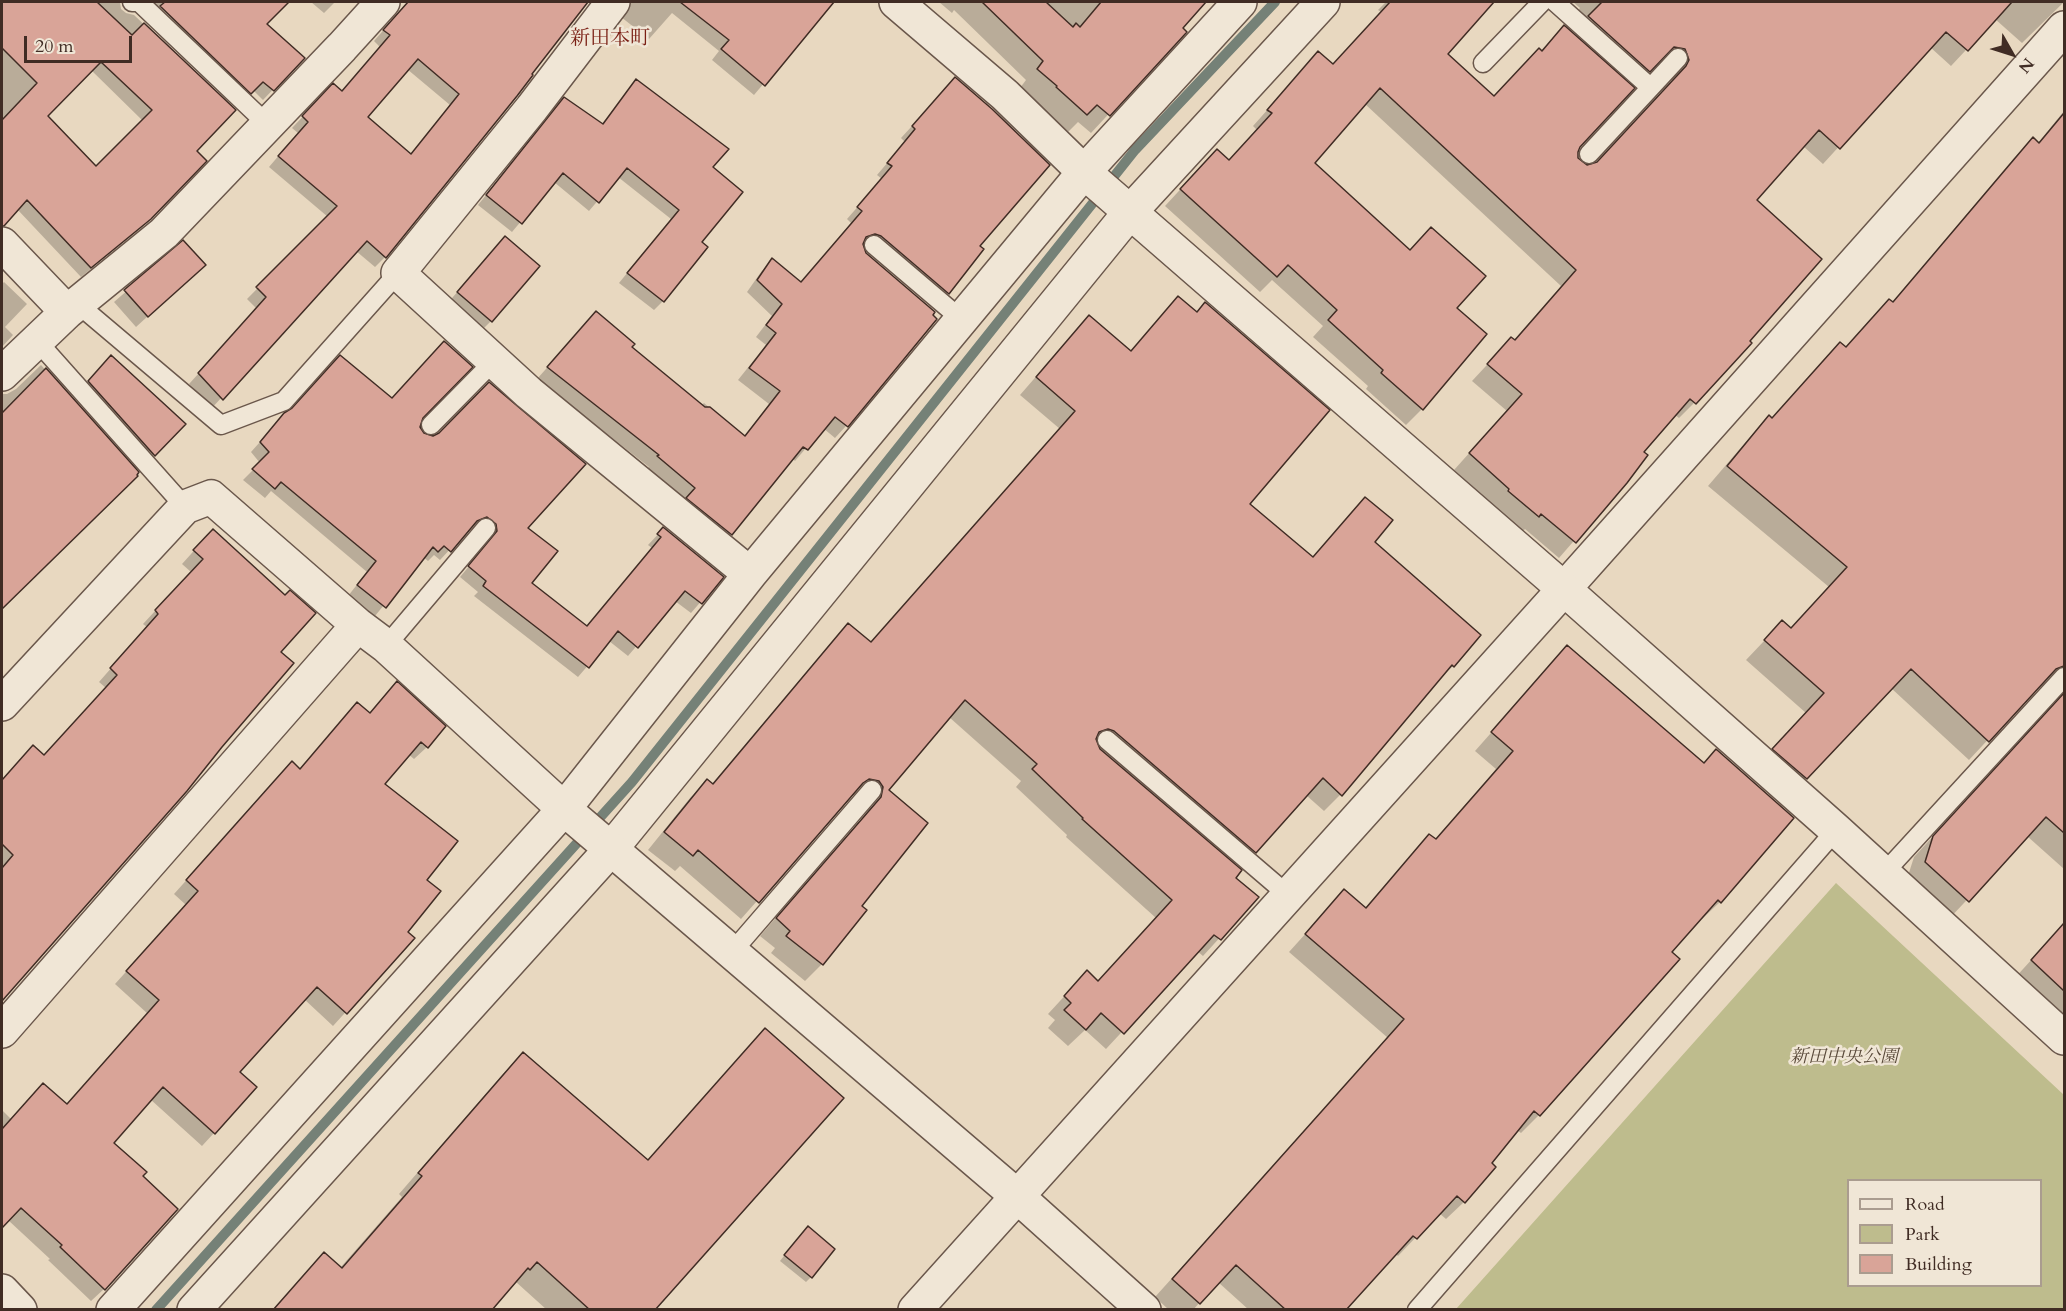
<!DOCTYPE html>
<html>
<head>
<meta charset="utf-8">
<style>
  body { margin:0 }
  #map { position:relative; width:2066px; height:1311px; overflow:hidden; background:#e8d8c0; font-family:Cardo,serif }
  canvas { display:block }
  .frame { position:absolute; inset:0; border:3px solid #402c24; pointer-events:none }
  .legend { position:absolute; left:1847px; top:1179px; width:195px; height:108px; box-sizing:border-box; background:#f0e6d6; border:2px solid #aa9c8f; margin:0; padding:8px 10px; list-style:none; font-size:18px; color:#402c24 }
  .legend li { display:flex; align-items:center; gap:12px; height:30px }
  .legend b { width:30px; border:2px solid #aa9c8f }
  .north { position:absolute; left:1982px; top:24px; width:60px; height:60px; -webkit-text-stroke:4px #f0e6d6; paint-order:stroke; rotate:129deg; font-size:16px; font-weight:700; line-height:24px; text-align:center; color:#402c24 }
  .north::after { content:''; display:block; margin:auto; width:21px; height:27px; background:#402c24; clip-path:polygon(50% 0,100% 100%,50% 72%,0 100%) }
  .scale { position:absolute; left:24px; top:36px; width:108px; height:27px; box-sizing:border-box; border:3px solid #402c24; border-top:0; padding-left:8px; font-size:18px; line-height:21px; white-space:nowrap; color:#402c24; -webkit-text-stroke:4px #f0e6d6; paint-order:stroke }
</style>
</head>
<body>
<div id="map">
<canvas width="2066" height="1311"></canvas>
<div class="frame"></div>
<ul class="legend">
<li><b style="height:8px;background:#f0e6d6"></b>Road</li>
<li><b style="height:16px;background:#bebc8d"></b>Park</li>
<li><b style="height:16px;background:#d9a498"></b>Building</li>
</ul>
<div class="north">N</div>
<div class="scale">20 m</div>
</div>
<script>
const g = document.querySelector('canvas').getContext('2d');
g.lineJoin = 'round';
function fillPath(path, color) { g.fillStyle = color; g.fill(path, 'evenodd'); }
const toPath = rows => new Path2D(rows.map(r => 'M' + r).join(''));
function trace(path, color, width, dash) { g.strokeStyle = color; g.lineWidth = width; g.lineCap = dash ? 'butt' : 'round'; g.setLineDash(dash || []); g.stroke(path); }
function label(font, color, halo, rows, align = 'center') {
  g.font = font + ' Cardo,"Noto Serif JP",serif'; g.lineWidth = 5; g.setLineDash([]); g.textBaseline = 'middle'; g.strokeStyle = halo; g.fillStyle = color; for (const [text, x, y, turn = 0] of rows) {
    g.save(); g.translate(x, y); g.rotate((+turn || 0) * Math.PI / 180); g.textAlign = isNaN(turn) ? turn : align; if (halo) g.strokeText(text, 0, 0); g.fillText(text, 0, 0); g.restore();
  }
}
fillPath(toPath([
  [1836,883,2064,1095,2064,1309,1456,1309],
  [1848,1180,2040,1180,2040,1286,1848,1286]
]), '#bebc8d');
fillPath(toPath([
  [2,2,120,2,121,9,126,13,134,15,234,110,195,151,205,161,140,229,81,277,17,209,2,226],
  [91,70,143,121,96,168,46,116],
  [130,2,287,2,265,24,303,58,263,100,253,90,241,102],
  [311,2,335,2,324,13],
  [408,2,588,2,563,32,516,95,385,257,375,267,356,251,211,409,189,384,257,309,247,299,328,217,269,167,298,133,292,128,333,85,341,93,380,47,374,41],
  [407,69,450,105,410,155,366,117],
  [617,2,796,2,818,19,754,95,712,60,719,51,672,13,649,39,621,17],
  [939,2,1204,2,1181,28,1185,32,1091,133,1078,122,1068,132,1020,88,1026,80,954,10,952,13],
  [1386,2,1494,2,1446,54,1493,97,1566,26,1564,25,1580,8,1573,2,2064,2,2022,43,1995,19,1951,66,1930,47,1823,164,1803,146,1754,200,1694,403,1679,418,1675,415,1642,452,1626,481,1559,558,1525,529,1522,532,1493,507,1494,506,1454,470,1507,411,1472,381,1511,339,1513,341,1561,286,1365,104,1313,163,1454,308,1485,334,1422,409,1406,425,1366,389,1368,386,1313,337,1323,326,1272,280,1260,292,1165,206,1201,167,1229,161,1257,130,1253,126,1318,53,1333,65,1381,12,1378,10],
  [1657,63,1669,65,1674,72,1671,83,1596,164,1592,166,1580,163,1576,152,1579,146],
  [955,79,978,246,948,293,937,304,870,248,861,244,865,254,935,319,846,426,835,438,823,428,795,461,792,458,720,545,647,469,649,467,537,379,585,325,630,348,701,406,704,403,744,437,769,404,738,380,766,345,756,337,772,316,747,292,761,272,772,260,801,283,851,223,847,219,882,179,877,175,905,142,901,138],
  [636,81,710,167,700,242,663,301,654,310,619,283,671,219,618,177,589,211,554,182,512,232,478,205,564,99,601,125],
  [2064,111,2064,869,2027,836,1948,920,1906,882,1914,857,2053,706,2056,699,2056,693,2046,685,2037,687,1969,760,1891,688,1787,798,1754,769,1806,713,1746,660,1782,622,1790,629,1829,587,1708,486,1750,437,1769,417,1771,419,1892,303,2014,158,2033,139,2038,143],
  [183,242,192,276,136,327,114,302],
  [494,249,491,321,480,332,447,304],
  [4,282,27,304,5,327,13,335,2,347,2,284],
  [1178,298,1248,504,1312,558,1365,499,1373,542,1453,666,1436,682,1341,794,1324,811,1306,795,1238,869,1234,878,1257,897,1203,956,1197,951,1106,1049,1085,1030,1068,1046,1048,1028,1055,1020,1048,1014,1071,989,1098,982,1156,918,1066,837,1067,835,1016,787,1021,781,949,717,887,790,860,906,822,964,805,981,771,953,775,948,760,936,864,816,867,804,857,795,850,796,741,919,680,866,675,871,648,850,690,798,707,781,711,785,832,642,849,625,870,643,1060,429,1020,395,1073,334,1089,317,1130,352],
  [41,365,137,472,136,476,2,608,2,394,7,394,16,389],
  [100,368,184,424,143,466,78,393],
  [391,400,421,417,418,428,423,435,526,528,530,584,586,627,652,548,648,545,663,529,722,577,691,613,675,601,628,656,609,641,578,677,474,596,478,592,460,577,486,546,488,535,477,526,469,529,440,560,434,555,428,561,423,557,375,616,348,596,367,572,271,491,265,498,243,480,260,463,251,452,285,414],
  [200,544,279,653,53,942,2,998,2,781,20,759,44,756,106,688,99,682,147,627,143,624,191,572,182,564],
  [1567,647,1720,902,1702,919,1700,918,1670,952,1678,959,1539,1115,1521,1133,1517,1130,1490,1163,1464,1202,1446,1219,1439,1213,1398,1256,1395,1253,1344,1310,1249,1310,1218,1282,1193,1310,1169,1310,1155,1297,1388,1038,1289,952,1344,891,1364,909,1429,836,1435,840,1496,769,1475,751],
  [384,696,427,747,414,759,408,754,383,784,425,880,406,932,413,938,333,1026,304,999,238,1072,214,1133,202,1146,150,1099,111,1143,141,1176,104,1289,91,1301,48,1260,50,1259,8,1220,2,1226,2,1110,11,1119,30,1097,66,1105,148,1014,115,984,186,905,174,894,280,776,299,770,369,714],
  [2064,924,2064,1011,2056,1020,2013,980],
  [745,1051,653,1310,547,1310,516,1282,490,1310,272,1310,324,1254,340,1268,402,1197,399,1194,502,1075,523,1054,647,1161],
  [802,1233,811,1277,806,1282,780,1261]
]), '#0003');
trace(toPath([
  [156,1310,632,782,1135,150,1275,2]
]), '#758177', 10);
const building = toPath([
  [2,2,97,2,132,35,144,23,236,110,197,151,207,161,151,219,91,268,27,200,4,226,2,226,2,120,37,83,2,48,2,2],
  [101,62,152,110,96,166,48,116,101,62],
  [165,2,289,2,267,24,305,58,274,91,263,82,251,94,160,6,165,2],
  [408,2,588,2,532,74,533,75,517,96,386,258,367,241,223,400,198,373,266,297,256,287,337,206,278,156,308,122,302,116,333,83,342,91,390,35,383,30,408,2],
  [418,59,459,94,411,154,368,117,418,59],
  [680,2,834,2,765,86,721,49,729,40,680,2],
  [982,2,1046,2,1073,27,1076,23,1080,27,1101,2,1206,2,1183,28,1187,32,1110,116,1097,105,1087,115,1056,87,1057,86,1037,69,1043,61,982,2],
  [1390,2,1494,2,1448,54,1494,96,1539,48,1542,51,1564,25,1635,88,1580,147,1578,152,1578,158,1587,165,1597,162,1686,66,1689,60,1685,49,1674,47,1650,72,1588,16,1602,2,2012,2,1968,51,1946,32,1840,149,1819,130,1757,200,1822,259,1750,341,1752,343,1696,404,1690,399,1644,452,1648,455,1627,483,1576,543,1541,514,1539,517,1508,491,1509,489,1469,453,1522,394,1487,364,1511,337,1515,340,1576,270,1380,88,1315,163,1410,250,1431,227,1486,276,1457,308,1487,334,1423,410,1381,373,1383,370,1328,320,1337,310,1288,265,1277,277,1180,189,1217,149,1229,160,1272,113,1267,110,1318,51,1333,64,1390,2],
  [955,77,992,109,1050,165,980,246,984,249,949,294,881,236,875,234,866,237,863,244,866,253,935,312,933,315,937,319,848,427,835,417,808,450,803,447,732,535,686,498,695,488,657,456,659,455,547,367,596,311,635,344,632,347,705,407,710,407,745,436,780,391,749,368,776,333,766,325,782,304,757,280,772,258,801,282,862,211,857,207,892,166,887,163,915,129,912,126,955,77],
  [636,79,729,149,713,167,743,192,702,242,708,247,664,302,627,273,679,210,627,168,599,203,563,173,522,224,486,195,564,97,603,124,636,79],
  [2064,113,2064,666,2056,669,1989,742,1911,669,1807,779,1772,749,1824,693,1764,640,1782,620,1791,628,1847,567,1727,466,1769,415,1772,418,1840,342,1846,347,1889,299,1893,302,2033,137,2039,143,2064,113],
  [505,236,540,266,492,322,457,292,505,236],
  [183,240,206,265,148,317,124,290,183,240],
  [1178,296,1197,312,1205,302,1330,410,1250,504,1313,557,1365,497,1393,520,1375,542,1481,635,1454,667,1452,665,1342,796,1323,778,1256,853,1114,731,1108,729,1099,732,1096,739,1100,749,1242,870,1236,878,1259,897,1221,940,1214,935,1124,1034,1101,1013,1086,1030,1064,1010,1071,1003,1064,996,1087,970,1098,981,1172,900,1082,819,1083,818,1032,769,1037,764,965,700,889,790,928,823,862,906,867,910,823,965,786,936,790,931,776,918,881,797,883,787,879,781,869,779,863,783,759,903,698,850,693,856,664,832,707,779,713,784,848,623,871,642,1075,411,1036,377,1089,315,1131,351,1178,296],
  [444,341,473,367,423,418,420,427,424,433,433,436,439,433,489,382,586,464,528,528,558,551,532,583,587,626,661,537,657,534,663,527,724,577,702,604,685,591,638,648,618,631,589,668,483,586,486,581,468,566,497,531,496,524,487,517,477,521,451,552,444,546,438,552,433,547,386,608,357,585,376,561,281,482,275,489,252,469,269,452,260,442,284,413,292,408,340,355,392,398,444,341],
  [111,355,186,424,155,456,88,381,111,355],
  [46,368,139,472,137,475,138,476,2,609,2,413,46,368],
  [213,529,285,595,290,590,316,613,281,652,294,663,222,747,187,791,2,1001,2,868,13,855,2,844,2,780,33,745,44,755,117,675,110,668,158,614,155,610,203,559,193,550,213,529],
  [1567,645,1704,763,1716,749,1794,818,1721,903,1718,900,1672,952,1680,959,1540,1116,1534,1111,1492,1163,1496,1167,1465,1203,1457,1196,1417,1239,1413,1236,1346,1310,1286,1310,1236,1265,1200,1304,1172,1279,1404,1019,1305,934,1344,889,1366,908,1429,834,1436,839,1513,751,1491,732,1567,645],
  [397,681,446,726,428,748,421,742,385,784,458,841,427,880,441,891,408,932,415,938,347,1014,317,987,240,1072,257,1087,215,1134,163,1087,114,1143,147,1172,143,1176,178,1209,105,1290,60,1247,62,1245,21,1208,2,1228,2,1129,43,1083,67,1104,159,1000,126,971,198,891,186,880,292,761,300,769,357,702,370,713,397,681],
  [2064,693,2064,833,2046,817,1969,902,1925,862,1933,836,2064,693],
  [2064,923,2064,991,2031,960,2064,923],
  [765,1028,844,1098,655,1310,590,1310,537,1262,530,1270,528,1268,492,1310,273,1310,324,1252,342,1268,422,1176,418,1173,523,1052,648,1160,765,1028],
  [808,1226,835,1249,812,1278,784,1255,808,1226]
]);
fillPath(building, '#d9a498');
trace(building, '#402c24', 1.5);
const service = toPath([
  [132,2,139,2,268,125],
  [1555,2,1650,87],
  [1483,63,1542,2],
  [1589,154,1678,58],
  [874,245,961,319],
  [79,305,221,425,284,401,398,273],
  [38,342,185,507],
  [431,425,494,361],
  [386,646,486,528],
  [1107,740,1288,895],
  [1884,873,2064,677],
  [732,952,872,790],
  [1417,1310,1836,830]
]);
const minor = toPath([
  [613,2,532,108,398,273,529,393,750,574],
  [2,244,67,312],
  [2,374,67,312,164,233,342,47,383,2],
  [2,704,185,507,211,497,358,625,386,646,564,809,611,849],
  [2,1031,358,625],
  [1017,1196,1144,1310],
  [2,1291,20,1310],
  [113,1310,564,809,750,574,1084,172,1240,2],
  [194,1310,611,849,1130,212,1323,2],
  [915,1310,1564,589,2064,28]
]);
const tertiary = toPath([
  [896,2,1005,95,1084,172,1564,589,1836,830,2064,1038],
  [611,849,1017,1196]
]);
trace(service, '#6a574b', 21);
trace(minor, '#6a574b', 36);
trace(tertiary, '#6a574b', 36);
trace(service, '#f0e6d6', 18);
trace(minor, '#f0e6d6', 33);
trace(tertiary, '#f0e6d6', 33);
label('italic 18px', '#594939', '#f0e6d6', [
  ["新田中央公園",1844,1058]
]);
label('20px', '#7a1f14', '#f0e6d6', [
  ["新田本町",610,39]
]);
</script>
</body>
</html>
